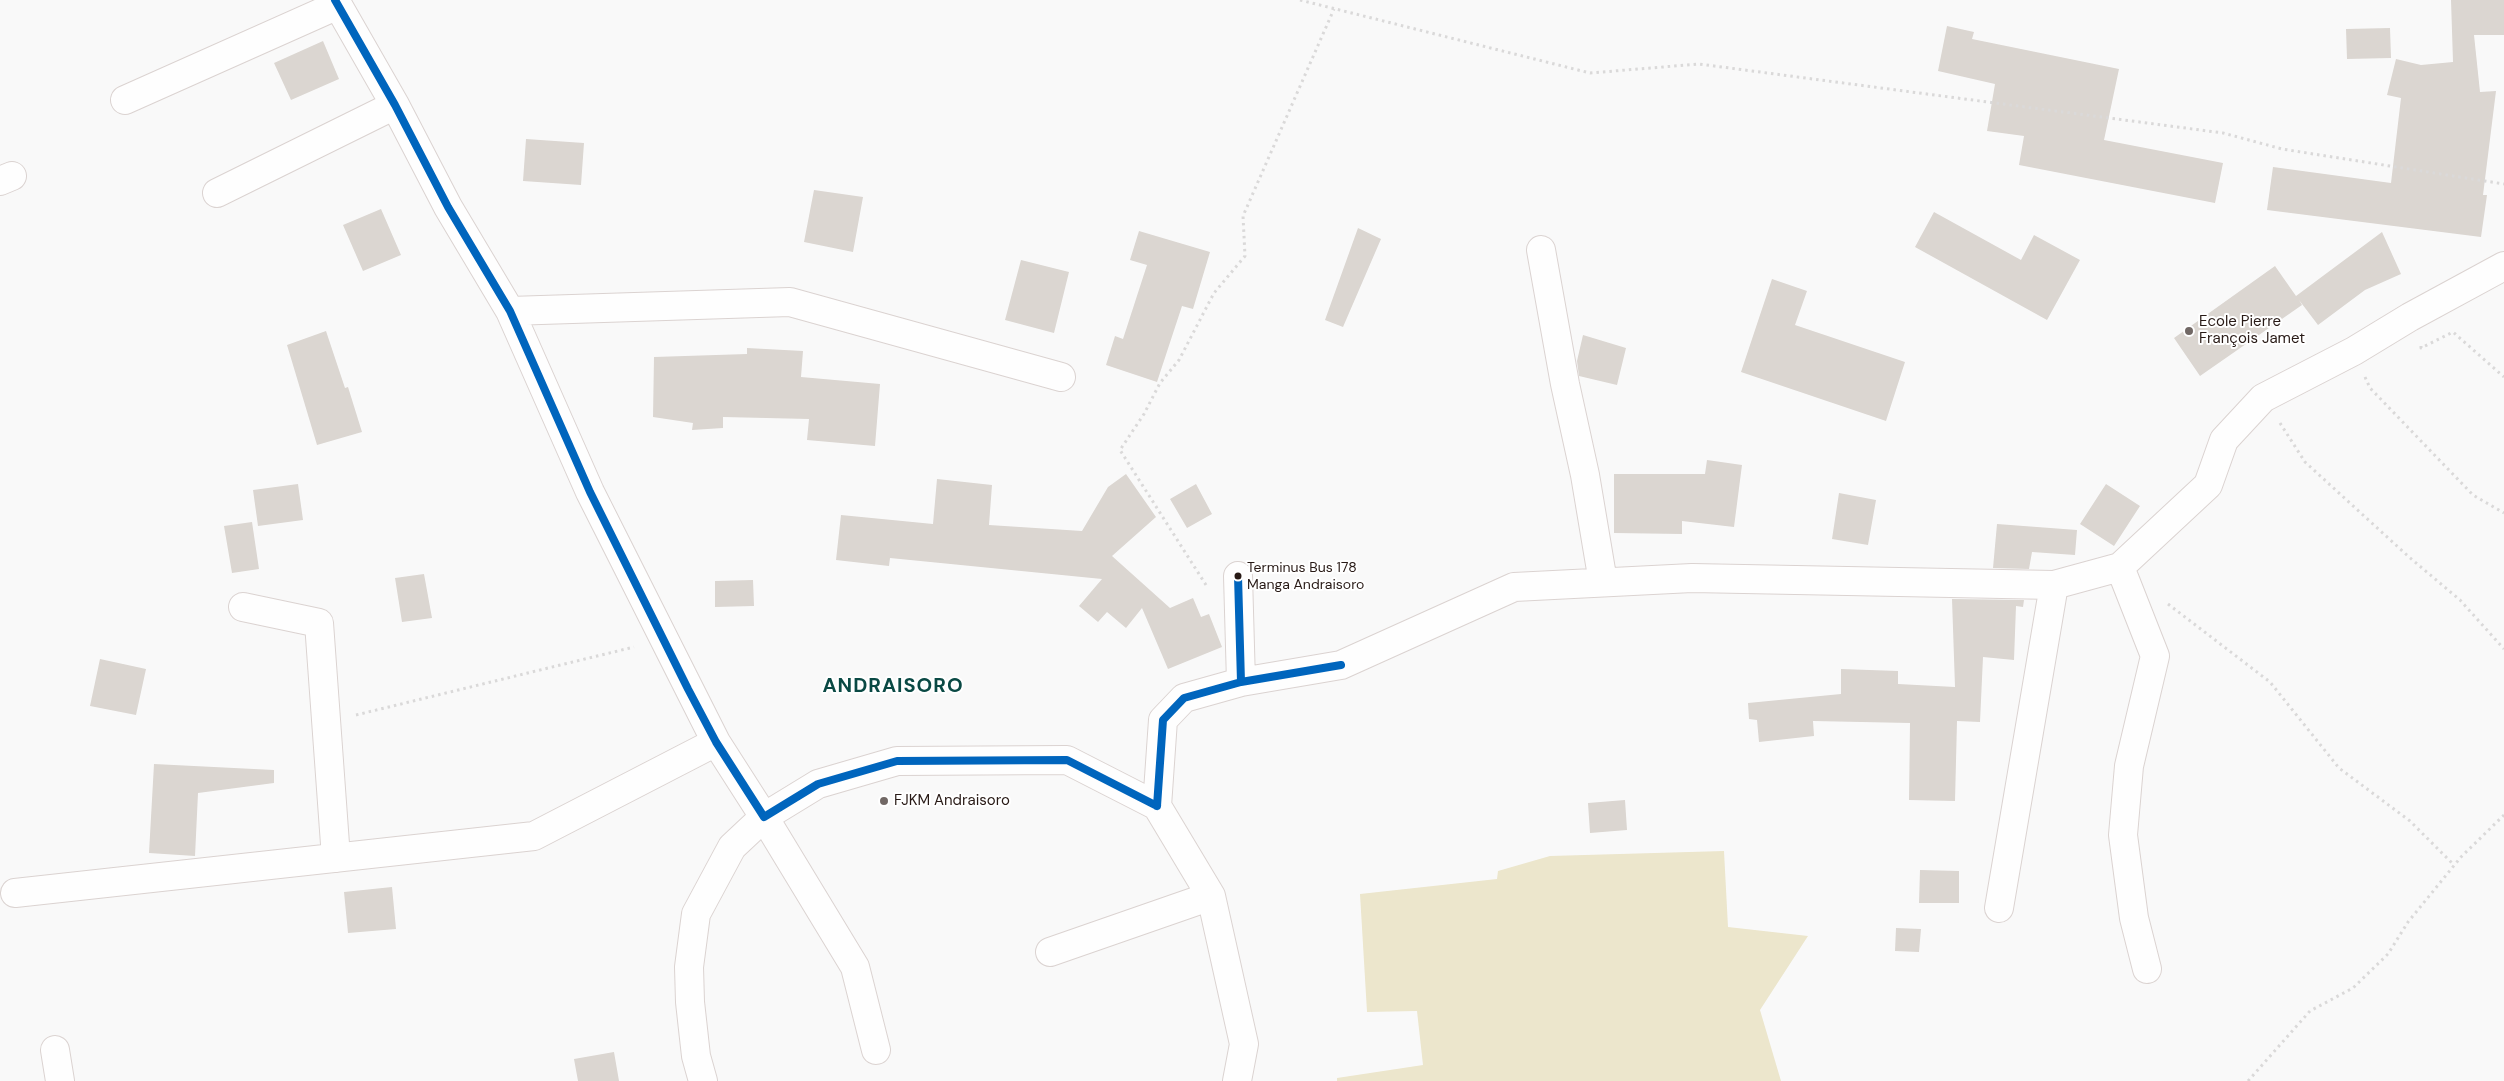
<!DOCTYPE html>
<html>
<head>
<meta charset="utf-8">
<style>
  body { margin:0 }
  canvas { display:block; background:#f9f9f9 }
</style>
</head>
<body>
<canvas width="2504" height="1081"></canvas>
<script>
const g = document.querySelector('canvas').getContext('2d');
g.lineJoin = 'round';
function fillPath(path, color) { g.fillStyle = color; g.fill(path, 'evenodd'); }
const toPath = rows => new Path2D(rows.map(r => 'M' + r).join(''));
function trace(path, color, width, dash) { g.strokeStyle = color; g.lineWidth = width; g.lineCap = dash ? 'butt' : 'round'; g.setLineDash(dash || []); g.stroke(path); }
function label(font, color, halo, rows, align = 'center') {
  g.font = font + ' "DM Sans",sans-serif'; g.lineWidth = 4; g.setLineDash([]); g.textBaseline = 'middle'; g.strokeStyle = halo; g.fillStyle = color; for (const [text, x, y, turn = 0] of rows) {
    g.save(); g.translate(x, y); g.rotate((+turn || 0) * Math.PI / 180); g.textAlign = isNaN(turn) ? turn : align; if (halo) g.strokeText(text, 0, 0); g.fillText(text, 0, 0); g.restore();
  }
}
fillPath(toPath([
  [1724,851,1728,927,1808,936,1760,1010,1781,1081,1337,1081,1337,1078,1423,1065,1417,1011,1367,1012,1360,894,1497,879,1498,871,1550,856]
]), '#ece6cc');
fillPath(toPath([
  [2451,0,2504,0,2504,35,2474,35,2480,92,2496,91,2483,195,2487,195,2481,237,2267,210,2273,167,2391,183,2401,98,2387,95,2396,59,2421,65,2453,62],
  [1947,26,1974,32,1972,39,2119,69,2104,140,2223,163,2215,203,2019,165,2024,136,1987,131,1995,84,1938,71],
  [2390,28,2391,58,2347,59,2346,29],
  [323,41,339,79,291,100,274,63],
  [526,139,584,143,581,185,523,181],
  [814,190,863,197,853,252,804,242],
  [381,209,401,255,363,271,343,225],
  [1934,212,2021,260,2034,235,2080,260,2047,320,1915,247],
  [1358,228,1381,239,1343,327,1325,320],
  [1139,231,1210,252,1193,309,1182,306,1157,382,1106,365,1115,336,1123,339,1147,265,1130,260],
  [2382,232,2401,274,2365,290,2318,325,2299,300,2302,305,2200,376,2174,338,2275,266,2296,296],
  [1021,260,1069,272,1054,333,1005,320],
  [1772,279,1807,291,1795,325,1905,362,1886,421,1741,372],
  [326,331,345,388,348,387,362,432,317,445,287,345],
  [1583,335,1626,348,1617,385,1579,376,1577,361],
  [747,348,803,351,801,377,880,384,875,446,807,440,809,419,723,417,723,428,692,430,693,423,653,417,654,357,747,354],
  [1707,460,1742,465,1734,527,1682,521,1682,534,1614,533,1614,474,1705,474],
  [1126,474,1156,517,1112,556,1170,608,1193,598,1201,617,1209,614,1222,647,1168,669,1142,608,1126,628,1107,612,1098,622,1079,606,1102,579,890,558,889,566,836,560,841,515,933,524,937,479,992,485,989,525,1082,531,1108,487],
  [298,484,303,520,258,526,253,490],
  [1196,484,1212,514,1187,528,1170,499],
  [2106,484,2140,506,2114,546,2080,524],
  [1839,493,1876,500,1868,545,1832,539],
  [252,522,259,569,232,573,224,526],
  [1997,524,2077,530,2075,555,2032,552,2029,569,1993,568],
  [424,574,432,618,402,622,395,578],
  [753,580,754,606,715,607,715,581],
  [1952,599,2024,600,2023,607,2016,606,2014,660,1983,657,1980,722,1957,721,1955,801,1909,800,1910,723,1813,721,1814,736,1759,742,1757,720,1749,719,1748,703,1841,694,1841,669,1898,671,1898,684,1955,687],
  [100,659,146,669,136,715,90,706],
  [154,764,274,770,274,783,198,793,195,856,149,853],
  [1625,800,1627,830,1590,833,1588,803],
  [1920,870,1959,871,1959,903,1919,903],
  [392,887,396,929,348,933,344,892],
  [1896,928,1921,929,1919,952,1895,951],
  [614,1052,619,1081,578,1081,574,1059]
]), '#dbd6d1');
const minor = toPath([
  [335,0,395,105,448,207,510,311,590,492,716,742,764,817,855,967,876,1050],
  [125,100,338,5],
  [0,181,12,176],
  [217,193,395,105],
  [1541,250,1565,384,1585,475,1603,582],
  [510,311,790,302,1061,377],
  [2120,567,2155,656,2129,766,2123,835,2134,918,2147,969],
  [1238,576,1241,682],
  [243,607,319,623,336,858],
  [1157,806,1163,720,1184,698,1241,682,1341,665,1514,587,1692,578,2054,585,2120,567,2208,485,2224,440,2263,398,2354,351,2410,317,2504,266],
  [15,893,534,836,716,742],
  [1999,908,2054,585],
  [1050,952,1211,896],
  [55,1050,60,1081],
  [703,1081,696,1056,690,1002,689,967,696,914,732,847,764,817,818,784,897,761,1067,760,1157,806,1211,896,1244,1044,1237,1081]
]);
trace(minor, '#dbd3d1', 30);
trace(toPath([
  [1300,0,1590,73,1699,64,2223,133,2282,149,2504,184],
  [2421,346,2421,348,2453,332,2504,377],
  [2365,377,2370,388,2473,495,2504,513],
  [2280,423,2305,462,2409,557,2460,600,2504,649],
  [1206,585,1120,450,1144,414,1160,383,1179,360,1214,293,1245,256,1243,216,1334,9],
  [2168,604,2270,682,2339,768,2410,821,2454,865],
  [356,715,634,647],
  [2248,1081,2310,1011,2353,988,2388,954,2408,922,2461,857,2504,815]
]), '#dad9d9', 3, [2.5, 4]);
trace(minor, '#fefefe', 28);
trace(toPath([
  [335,0,395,105,448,207,510,311,590,492,688,689,716,742,764,817],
  [1238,576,1241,682],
  [1157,806,1163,720,1184,698,1241,682,1341,665],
  [764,817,818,784,897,761,1067,760,1157,806]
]), '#0065bd', 8);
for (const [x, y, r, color] of [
  [2189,331,5,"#716865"],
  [1238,576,4.5,"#281a16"],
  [884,801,5,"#716865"]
]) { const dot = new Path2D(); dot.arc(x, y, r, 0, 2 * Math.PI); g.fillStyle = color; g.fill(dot); trace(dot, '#fff', 2); }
label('14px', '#281a16', '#fff', [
  ["Terminus Bus 178",1247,568],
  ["Manga Andraisoro",1247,585]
], 'left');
label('15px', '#281a16', '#fff', [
  ["Ecole Pierre",2199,322],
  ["François Jamet",2199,339],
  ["FJKM Andraisoro",894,801]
], 'left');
g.letterSpacing = '1px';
label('bold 20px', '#0a4944', '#fff', [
  ["ANDRAISORO",893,687]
]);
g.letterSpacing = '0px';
</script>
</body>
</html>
